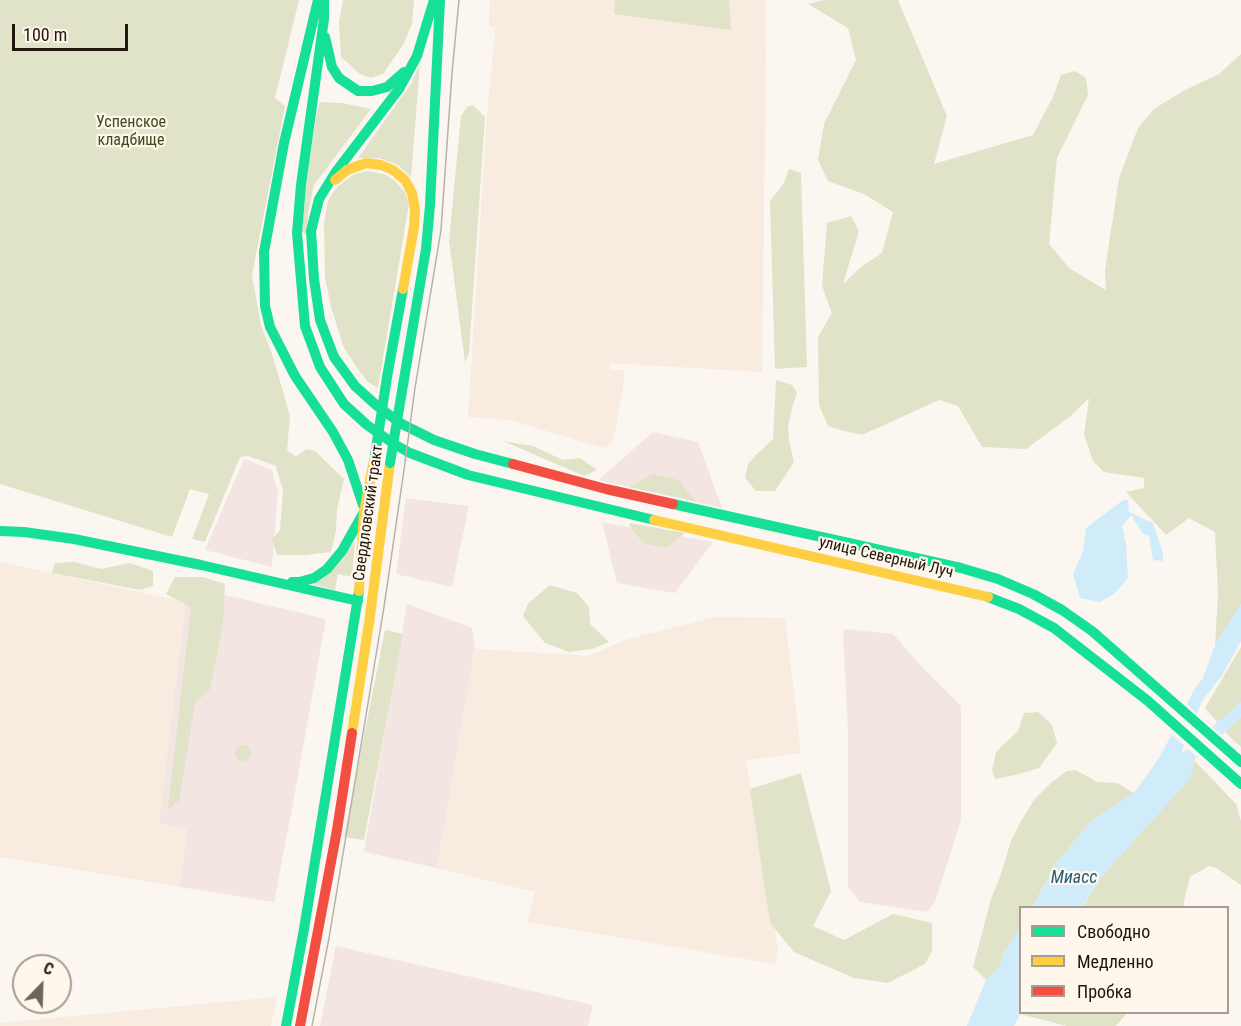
<!DOCTYPE html>
<html>
<head>
<meta charset="utf-8">
<style>
  body { margin:0 }
  #map { position:relative; width:1241px; height:1026px; overflow:hidden; background:#fbf6f0; font-family:"Roboto Condensed",sans-serif }
  canvas { display:block }
  .legend { position:absolute; left:1019px; top:906px; width:210px; height:108px; box-sizing:border-box; background:#fff6ec; border:2px solid #a59d93; margin:0; padding:8px 10px; list-style:none; font-size:18px; color:#1f170e }
  .legend li { display:flex; align-items:center; gap:12px; height:30px }
  .legend b { width:30px; border:2px solid #a59d93 }
  .north { position:absolute; left:12px; top:954px; width:60px; height:60px; box-sizing:border-box; background:#fff6ec; border:2px solid #a59d93; border-radius:50%; rotate:23deg; font-size:16px; font-weight:700; line-height:24px; text-align:center; color:#1f170e }
  .north::after { content:''; display:block; margin:auto; width:21px; height:27px; background:#6c655d; clip-path:polygon(50% 0,100% 100%,50% 72%,0 100%) }
  .scale { position:absolute; left:12px; top:24px; width:116px; height:27px; box-sizing:border-box; border:3px solid #1f170e; border-top:0; padding-left:8px; font-size:18px; line-height:21px; white-space:nowrap; color:#1f170e; -webkit-text-stroke:4px #fff6ec; paint-order:stroke }
</style>
</head>
<body>
<div id="map">
<canvas width="1241" height="1026"></canvas>
<ul class="legend">
<li><b style="height:8px;background:#16e098"></b>Свободно</li>
<li><b style="height:8px;background:#ffcf43"></b>Медленно</li>
<li><b style="height:8px;background:#f24e42"></b>Пробка</li>
</ul>
<div class="north">С</div>
<div class="scale">100 m</div>
</div>
<script>
const g = document.querySelector('canvas').getContext('2d');
g.lineJoin = 'round';
function fillPath(path, color) { g.fillStyle = color; g.fill(path, 'evenodd'); }
const toPath = rows => new Path2D(rows.map(r => 'M' + r).join(''));
function trace(path, color, width, dash) { g.strokeStyle = color; g.lineWidth = width; g.lineCap = dash ? 'butt' : 'round'; g.setLineDash(dash || []); g.stroke(path); }
function label(font, color, halo, rows, align = 'center') {
  g.font = font + ' "Roboto Condensed",sans-serif'; g.lineWidth = 4.5; g.setLineDash([]); g.textBaseline = 'middle'; g.strokeStyle = halo; g.fillStyle = color; for (const [text, x, y, turn = 0] of rows) {
    g.save(); g.translate(x, y); g.rotate((+turn || 0) * Math.PI / 180); g.textAlign = isNaN(turn) ? turn : align; if (halo) g.strokeText(text, 0, 0); g.fillText(text, 0, 0); g.restore();
  }
}
fillPath(toPath([
  [653,432,698,442,722,508,598,480],
  [244,459,272,470,278,493,272,567,205,550],
  [406,498,469,506,452,587,396,574],
  [602,522,713,542,675,593,617,583],
  [188,586,326,619,293,803,274,902,180,887,187,830,158,823],
  [407,604,472,628,475,649,437,868,364,852],
  [845,629,893,634,920,665,961,706,961,820,935,902,927,912,860,902,848,887,848,733,843,631],
  [336,946,593,1005,588,1026,320,1026]
]), '#f3e5e1');
fillPath(toPath([
  [490,0,765,0,766,51,762,372,610,363,610,370,624,370,623,390,613,441,604,448,509,420,468,417,487,114,495,33,495,28,489,25],
  [0,562,186,602,159,823,187,830,180,887,0,857],
  [716,617,785,618,801,753,746,760,778,951,775,964,527,922,535,892,437,868,475,649,588,656,625,640],
  [277,997,271,1026,0,1026,0,1023]
]), '#f8ebe0');
fillPath(toPath([
  [0,0,299,0,275,98,285,106,252,275,261,325,273,357,290,416,287,450,296,457,306,449,315,451,344,479,337,509,336,530,331,552,305,555,277,555,272,540,280,530,283,491,276,466,248,456,240,457,205,542,192,539,209,494,190,489,172,537,0,484],
  [343,0,414,0,412,24,403,45,383,74,371,78,360,74,341,57,339,22],
  [615,0,729,0,731,30,614,14],
  [824,0,898,0,947,116,934,164,1033,135,1053,97,1061,75,1075,71,1086,78,1088,95,1057,158,1049,244,1069,268,1106,290,1105,270,1119,178,1138,128,1154,109,1183,91,1219,74,1241,54,1241,604,1215,645,1218,594,1215,532,1189,518,1166,535,1126,492,1144,488,1144,478,1104,472,1093,461,1084,435,1089,398,1072,415,1026,449,982,447,958,406,939,400,862,435,844,431,828,426,819,405,818,337,832,313,822,286,827,223,851,216,859,231,843,284,861,267,882,253,893,212,864,194,828,181,818,160,824,124,856,60,848,28,808,4],
  [420,64,411,177,398,165,379,158,358,158,411,84],
  [320,102,342,103,371,109,314,185,308,213,307,231,306,234,304,234,302,231,307,179,316,117],
  [473,105,485,117,469,353,465,362,449,241,461,116,467,107],
  [789,169,801,173,807,367,775,369,770,201,784,183],
  [368,171,384,174,395,181,405,192,409,204,378,388,368,382,357,368,344,348,331,307,325,277,324,223,328,201,336,188,347,179,355,174],
  [776,380,792,385,797,393,793,404,788,427,789,441,794,462,775,491,756,491,745,478,748,464,755,456,773,439],
  [503,441,533,446,563,460,580,458,597,470,584,476],
  [653,474,678,480,696,501,629,487],
  [629,523,685,533,667,548,644,543,633,531],
  [355,541,352,577,338,574,335,590,312,584,329,573,342,560],
  [75,562,101,569,130,563,153,571,153,586,140,590,52,573,55,563],
  [175,577,203,577,225,584,223,624,210,689,195,703,179,800,168,809,191,607,166,594],
  [550,585,577,593,589,607,590,624,609,642,592,649,569,652,545,643,523,616,528,604],
  [385,630,403,634,364,840,344,837],
  [1241,647,1241,747,1230,737,1205,708],
  [1038,712,1052,725,1057,743,1039,768,1019,774,995,779,992,770,996,752,1018,731,1024,713],
  '235 753a8 8 0 1 1 16 0a8 8 0 1 1-16 0Z',
  [1194,760,1236,804,1241,821,1241,885,1216,868,1209,866,1190,877,1183,905,1188,907,1082,908,1102,876,1190,778],
  [1076,770,1097,782,1117,783,1134,793,1093,819,1053,867,1033,907,1020,908,1020,927,1003,954,1001,966,986,980,973,967,991,899,1000,877,1011,841,1020,823,1034,800,1052,782,1067,771],
  [801,773,831,891,813,926,844,940,893,914,932,923,932,951,925,964,888,983,854,978,794,952,770,923,750,789],
  [1021,1013,1021,1012,1127,1013,1116,1026,1067,1026,1020,1014]
]), '#e0e3c8');
fillPath(toPath([
  [1123,500,1128,500,1129,512,1153,523,1163,553,1163,561,1153,560,1149,536,1143,534,1131,515,1122,526,1126,544,1128,578,1114,594,1100,602,1080,598,1073,574,1083,551,1086,528],
  [1241,604,1241,641,1221,677,1202,701,1181,754,1241,702,1241,718,1194,760,1191,778,1102,876,1082,907,1033,908,1053,867,1093,819,1134,793,1161,755,1194,690,1203,678,1215,645],
  [1020,927,1021,1013,1014,1026,967,1026,986,980,1001,966,1003,954]
]), '#d0ebf9');
fillPath(toPath([
  [1185,702,1199,716,1188,745,1211,726,1224,737,1199,759,1169,732]
]), '#fbf6f0');
trace(toPath([
  [318,0,284,143,264,252,265,306,270,327,295,376,333,432,348,460,363,505],
  [324,0,324,19,301,185,297,233,305,326,320,367,344,404,367,425,394,444,410,453,468,475,654,520],
  [434,0,417,56,399,89,335,173,319,199,311,231,314,279,320,320,334,357,355,386,376,405,400,423,434,440,475,454,513,464],
  [325,37,332,67,339,78,358,91,372,91,387,87,404,72],
  [387,377,403,289],
  [403,385,426,249,430,205,440,0],
  [673,504,961,568,998,579,1033,594,1062,610,1092,631,1241,762],
  [0,531,24,532,74,539,201,565,358,601],
  [292,582,299,582,314,578,327,569,342,551,364,512],
  [988,597,1019,609,1054,628,1148,701,1241,784],
  [286,1026,304,929,359,591]
]), '#16e098', 10);
trace(toPath([
  [335,180,347,170,366,163,381,165,393,170,405,180,412,193,415,209,414,227,403,289],
  [654,520,988,597],
  [359,591,364,512,375,455],
  [352,733,369,623,390,463]
]), '#ffcf43', 10);
trace(toPath([
  [513,464,606,489,673,504],
  [300,1026,337,830,352,733]
]), '#f24e42', 10);
trace(toPath([
  [312,1026,329,938,384,607,404,470,415,388,441,230,452,73,459,0]
]), '#b7b1a8', 1.5);
trace(toPath([
  [375,455,387,377],
  [390,463,403,385]
]), '#16e098', 10);
label('16px', '#404a19', '#fff6ec', [
  ["Успенское",131,123],
  ["кладбище",131,141]
]);
label('16px', '#1f170e', '#fff6ec', [
  ["Свердловский тракт",369,513,-82],
  ["улица Северный Луч",886,558,13]
]);
label('italic 18px', '#275d78', '#fff6ec', [
  ["Миасс",1074,878]
]);
</script>
</body>
</html>
